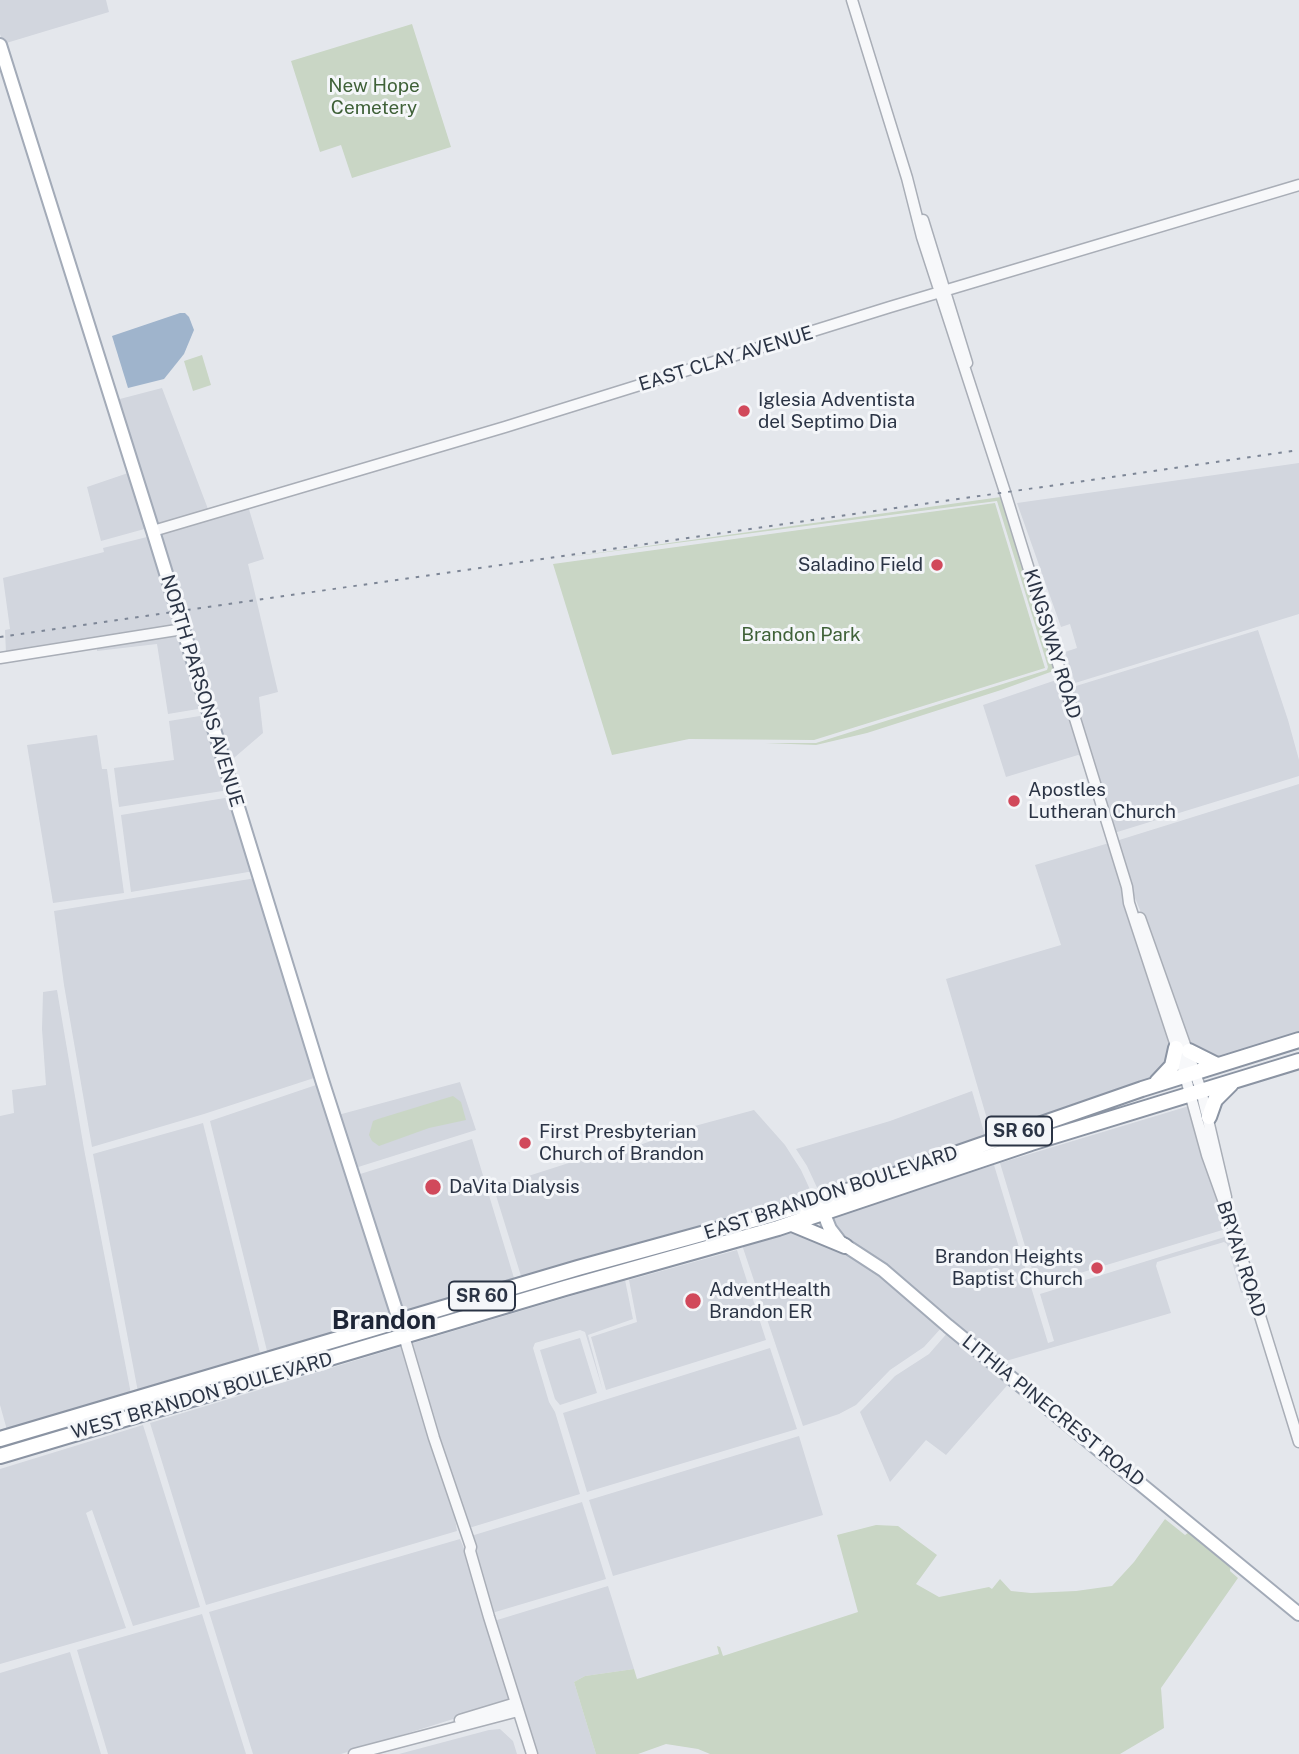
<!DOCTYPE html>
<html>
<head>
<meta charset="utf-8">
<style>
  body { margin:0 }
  canvas { display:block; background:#e4e7ec }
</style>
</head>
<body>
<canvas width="1299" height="1754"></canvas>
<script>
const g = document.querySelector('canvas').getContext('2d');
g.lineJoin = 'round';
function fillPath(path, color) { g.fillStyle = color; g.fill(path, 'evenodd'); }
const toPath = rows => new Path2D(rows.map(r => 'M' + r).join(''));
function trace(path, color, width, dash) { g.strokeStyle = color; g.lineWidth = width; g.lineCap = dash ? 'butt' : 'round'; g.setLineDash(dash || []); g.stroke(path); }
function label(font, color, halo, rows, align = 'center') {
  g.font = font + ' "Public Sans",sans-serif'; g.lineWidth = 6; g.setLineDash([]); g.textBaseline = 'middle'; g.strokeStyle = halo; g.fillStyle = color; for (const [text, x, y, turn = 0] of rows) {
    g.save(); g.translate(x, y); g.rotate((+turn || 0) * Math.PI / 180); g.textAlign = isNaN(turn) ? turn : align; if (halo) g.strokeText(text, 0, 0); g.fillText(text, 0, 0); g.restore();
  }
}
fillPath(toPath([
  [0,0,106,0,109,12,3,44,0,34],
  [162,388,208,509,155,526,116,400],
  [1299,463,1299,614,1075,683,1065,652,1077,648,1070,624,1061,627,1017,503],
  [131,472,148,528,101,541,87,487],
  [248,506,264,559,248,564,278,692,259,697,263,733,228,763,157,534],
  [151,536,179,626,6,653,5,630,10,629,3,578,104,552,103,548],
  [1258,630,1288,720,1299,760,1299,776,1114,833,1066,678,1070,677,1072,685,1076,686],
  [181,634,204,708,168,714,157,644,97,651,97,647],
  [1059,679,1107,835,1082,756,1078,755,1006,777,983,705],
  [206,715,229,790,119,807,114,768,174,760,169,721],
  [97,735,102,769,107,769,124,893,53,903,27,745],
  [1299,784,1299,1036,1217,1061,1192,1049,1164,968,1130,886,1116,841],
  [231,797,254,871,131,892,121,815],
  [1109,843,1173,1048,1169,1064,1151,1082,992,1136,946,979,1061,945,1035,865],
  [256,878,317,1077,204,1114,92,1147,64,985,54,911],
  [57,990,84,1149,131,1394,7,1430,0,1405,0,1116,14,1113,12,1090,46,1085,42,1029,43,992],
  [460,1082,476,1130,355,1168,338,1115],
  [319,1084,395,1316,268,1355,210,1121],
  [972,1091,986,1139,820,1194,807,1166,796,1149,890,1121],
  [1189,1106,1214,1189,1229,1228,1037,1286,1000,1163],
  [754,1110,785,1145,801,1170,813,1196,521,1276,490,1176,493,1185,497,1186,625,1145,629,1144,631,1148,691,1127],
  [203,1123,261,1357,138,1392,93,1154],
  [472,1139,514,1278,401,1313,357,1175],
  [994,1165,1048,1343,1054,1341,1040,1294,1231,1235,1246,1292,1241,1293,1227,1244,1224,1242,1157,1262,1156,1266,1171,1313,999,1363,847,1242,830,1219],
  [796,1229,844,1249,876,1269,943,1326,924,1347,890,1370,856,1405,839,1414,803,1426,742,1245],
  [737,1250,766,1340,606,1390,591,1337,637,1322,629,1280],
  [625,1280,633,1319,588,1335,603,1391,585,1332,580,1330,535,1343,533,1348,549,1402,555,1412,580,1494,469,1528,461,1510,410,1344],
  [949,1331,1011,1381,946,1455,926,1440,890,1482,860,1412,895,1376,929,1354],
  [580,1338,597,1393,560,1405,555,1399,540,1350],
  [403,1346,454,1512,457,1531,206,1605,150,1423],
  [770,1348,797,1429,587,1492,563,1413],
  [143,1425,200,1607,133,1626,92,1510,86,1513,126,1628,0,1664,0,1469],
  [799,1436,823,1515,613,1576,589,1500],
  [582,1502,606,1579,492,1613,471,1536],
  [460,1539,466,1553,511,1701,341,1754,253,1754,209,1612],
  [608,1586,634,1669,585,1676,574,1682,596,1754,536,1754,494,1621],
  [202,1614,246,1754,108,1754,77,1650],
  [70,1652,101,1754,0,1754,0,1673],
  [500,1729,513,1741,517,1754,399,1754,489,1730]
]), '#d2d6de');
fillPath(toPath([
  [412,24,451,147,352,178,341,145,320,152,291,61],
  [202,355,211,385,193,391,184,361],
  [1001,497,1056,670,1001,690,867,733,816,745,765,743,816,743,1047,670,1048,667,997,501,554,559],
  [995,503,1045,668,814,740,689,739,612,755,553,564],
  [453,1096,461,1102,466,1120,429,1128,379,1146,372,1141,369,1135,373,1121,378,1119],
  [1165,1519,1185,1535,1192,1530,1231,1562,1230,1571,1238,1578,1161,1688,1164,1728,1120,1754,710,1754,698,1749,666,1744,638,1754,596,1754,574,1682,585,1676,634,1669,637,1679,719,1654,717,1646,720,1647,723,1656,858,1612,837,1535,876,1525,898,1526,937,1555,916,1584,939,1597,989,1587,992,1589,1000,1579,1011,1591,1031,1593,1076,1591,1112,1586,1134,1562]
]), '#c9d6c5');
fillPath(toPath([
  [180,313,185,313,189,317,194,330,184,354,164,379,128,388,112,336]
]), '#9fb4cc');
const minor = toPath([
  [852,0,907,178,922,237,1005,492,1127,887,1129,903,1181,1061,1207,1155,1230,1219,1299,1442],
  [923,220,967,363],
  [153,531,505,427,890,307,1299,185],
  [0,658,183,629],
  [1140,918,1201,1090,1226,1197],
  [404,1336,434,1438,471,1547,470,1551,489,1617,532,1754],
  [460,1720,516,1703],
  [354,1754,518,1711]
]);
const major = toPath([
  [0,45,153,531,322,1080,402,1329],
  [820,1204,830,1229,840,1242,883,1270,948,1326,1299,1614]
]);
const highway = toPath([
  [1189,1051,1217,1065],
  [1157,1082,1172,1066,1176,1048],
  [1209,1117,1215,1100,1231,1084],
  [792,1224,845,1246],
  [0,1439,578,1268,767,1216,866,1185,1142,1089,1299,1040],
  [0,1456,565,1288,778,1228,1031,1143,1299,1061]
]);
trace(minor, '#a9aeb7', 13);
trace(major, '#a3abb8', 16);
trace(highway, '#8b94a3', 18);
trace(minor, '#f7f8fa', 10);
trace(major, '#fff', 12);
trace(highway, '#fff', 14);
trace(toPath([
  [0,637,1299,450]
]), '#7d8696', 2, [3.5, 7]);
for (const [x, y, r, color] of [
  [744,411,7,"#d1495b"],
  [937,565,7,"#d1495b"],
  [1014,801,7,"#d1495b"],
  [525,1143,7,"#d1495b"],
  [433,1187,9,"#d1495b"],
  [1097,1268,7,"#d1495b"],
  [693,1301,9,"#d1495b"]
]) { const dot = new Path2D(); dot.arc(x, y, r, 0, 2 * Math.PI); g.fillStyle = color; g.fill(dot); trace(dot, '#f4f6f9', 2.5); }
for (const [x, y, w] of [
  [1019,1131,66],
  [482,1296,66]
]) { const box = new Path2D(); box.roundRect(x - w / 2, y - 14.5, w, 29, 5); g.fillStyle = '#f4f6f9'; g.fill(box); trace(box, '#2b3445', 2); }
label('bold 18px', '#2b3445', null, [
  ["SR 60",1019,1131],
  ["SR 60",482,1296]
]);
label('19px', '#3f6138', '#f4f6f9', [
  ["New Hope",374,86],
  ["Cemetery",374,108],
  ["Brandon Park",801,635]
]);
label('19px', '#2b3445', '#f4f6f9', [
  ["EAST CLAY AVENUE",726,359,-17],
  ["KINGSWAY ROAD",1052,644,73],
  ["NORTH PARSONS AVENUE",202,691,73],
  ["EAST BRANDON BOULEVARD",831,1193,-18],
  ["BRYAN ROAD",1241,1259,72],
  ["WEST BRANDON BOULEVARD",202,1396,-16],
  ["LITHIA PINECREST ROAD",1053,1411,39]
]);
label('19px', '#2b3445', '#f4f6f9', [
  ["Iglesia Adventista",758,400],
  ["del Septimo Dia",758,422],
  ["Saladino Field",923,565,"right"],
  ["Apostles",1028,790],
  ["Lutheran Church",1028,812],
  ["First Presbyterian",539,1132],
  ["Church of Brandon",539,1154],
  ["DaVita Dialysis",449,1187],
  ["Brandon Heights",1083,1257,"right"],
  ["Baptist Church",1083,1279,"right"],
  ["AdventHealth",709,1290],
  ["Brandon ER",709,1312]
], 'left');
label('bold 26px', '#1d2536', '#f4f6f9', [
  ["Brandon",384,1321]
]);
</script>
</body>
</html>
